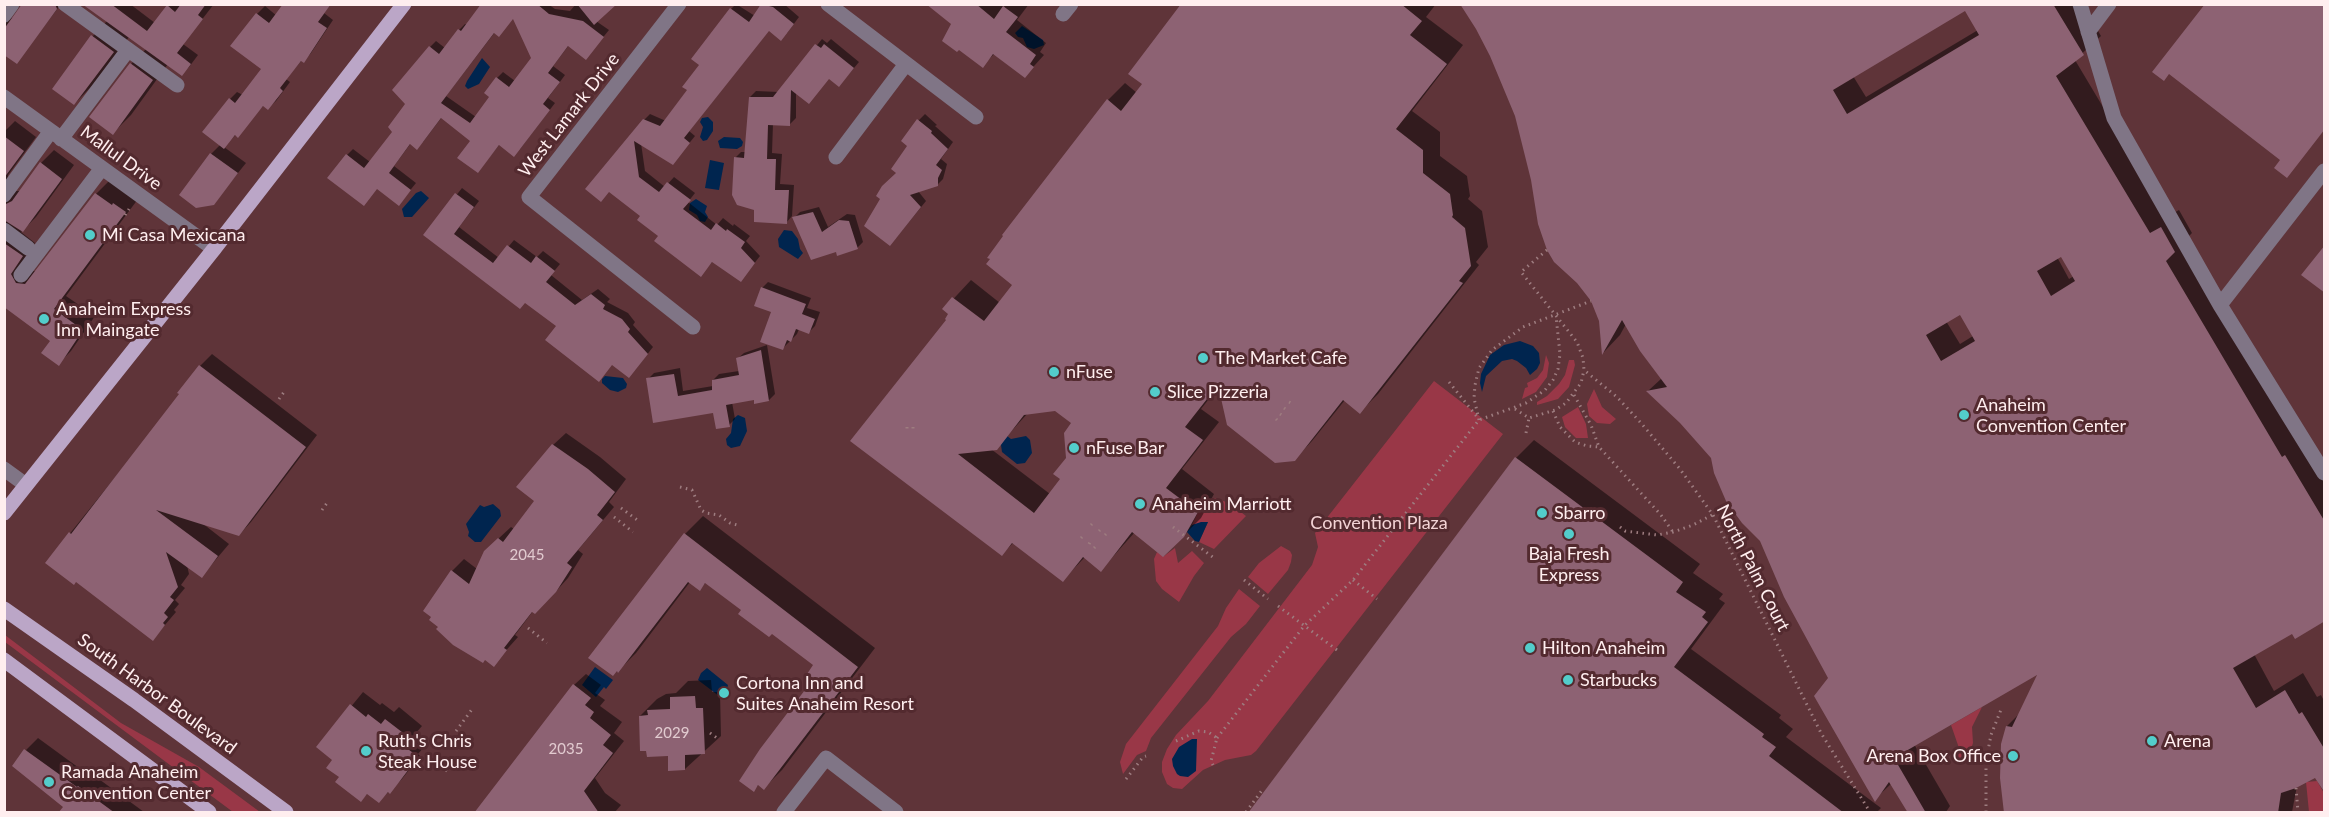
<!DOCTYPE html>
<html>
<head>
<meta charset="utf-8">
<style>
  body { margin:0 }
  #map { position:relative; width:2329px; height:817px; overflow:hidden; background:#5f3439; font-family:Lato,sans-serif }
  canvas { display:block }
  .frame { position:absolute; inset:0; border:6px solid #ffeeef; pointer-events:none }
</style>
</head>
<body>
<div id="map">
<canvas width="2329" height="817"></canvas>
<div class="frame"></div>
</div>
<script>
const g = document.querySelector('canvas').getContext('2d');
g.lineJoin = 'round';
function fillPath(path, color) { g.fillStyle = color; g.fill(path, 'evenodd'); }
const toPath = rows => new Path2D(rows.map(r => 'M' + r).join(''));
function trace(path, color, width, dash) { g.strokeStyle = color; g.lineWidth = width; g.lineCap = dash ? 'butt' : 'round'; g.setLineDash(dash || []); g.stroke(path); }
function label(font, color, halo, rows, align = 'center') {
  g.font = font + ' Lato,sans-serif'; g.lineWidth = 6; g.setLineDash([]); g.textBaseline = 'middle'; g.strokeStyle = halo; g.fillStyle = color; for (const [text, x, y, turn = 0] of rows) {
    g.save(); g.translate(x, y); g.rotate((+turn || 0) * Math.PI / 180); g.textAlign = isNaN(turn) ? turn : align; if (halo) g.strokeText(text, 0, 0); g.fillText(text, 0, 0); g.restore();
  }
}
fillPath(toPath([
  [1546,355,1549,363,1547,377,1536,392,1522,399,1525,388,1528,387,1527,383,1537,378,1543,370],
  [1569,360,1574,360,1575,365,1569,387,1558,399,1537,405,1537,402,1547,396,1559,384,1565,375],
  [1434,381,1503,434,1256,751,1251,755,1225,760,1203,770,1182,789,1173,788,1167,784,1162,772,1162,762,1167,749,1176,735,1208,701,1312,565,1318,547,1315,533],
  [1594,389,1602,407,1616,419,1610,424,1597,423,1589,416,1587,404],
  [1578,407,1586,424,1588,438,1576,438,1565,427,1562,417],
  [1215,498,1229,503,1246,516,1214,549,1199,542,1208,522,1192,525,1198,512,1192,508],
  [1281,546,1290,551,1292,555,1291,562,1288,570,1268,594,1248,577,1259,563],
  [1175,548,1178,563,1192,551,1204,563,1194,576,1179,602,1162,589,1156,581,1154,559,1157,552,1164,556],
  [1239,589,1260,606,1246,624,1231,637,1151,738,1146,751,1137,755,1123,774,1120,762,1126,744,1218,626,1226,608],
  [5,635,121,723,199,767,260,812,233,812,5,642],
  [1982,707,1972,727,1973,743,1970,752,1961,762,1955,758,1959,748,1951,725],
  [2317,781,2324,793,2324,812,2309,812,2306,782]
]), '#993747');
fillPath(toPath([
  [1022,26,1043,40,1044,45,1034,49,1027,47,1023,38,1018,37,1015,33],
  [482,58,490,67,479,84,468,89,465,86,467,81],
  [708,117,713,122,713,131,707,140,703,141,700,137,703,127,700,122,702,118],
  [724,137,740,138,743,142,742,146,737,149,720,148,718,141],
  [710,160,724,163,719,190,705,188],
  [421,191,429,198,412,217,404,217,402,209,416,193],
  [696,199,707,206,705,212,708,217,705,222,700,221,697,215,689,210,690,203],
  [784,230,792,231,798,239,800,249,803,253,798,259,779,247,778,239],
  [1520,341,1533,346,1539,353,1540,363,1537,369,1530,375,1526,368,1517,361,1512,359,1502,361,1486,376,1482,392,1480,383,1481,374,1490,355,1504,345],
  [605,376,623,378,627,384,626,388,618,392,610,390,602,383,602,379],
  [738,415,745,418,747,431,740,446,731,448,727,445,726,439,731,433,733,419],
  [979,428,998,429,1011,439,1026,436,1030,440,1032,453,1025,463,1017,464,1002,452,1001,445],
  [493,504,500,510,501,516,481,542,475,542,468,536,469,532,466,524,480,505,484,507],
  [1201,522,1208,522,1199,542,1195,541,1187,532,1192,525],
  [595,667,613,680,606,689,604,687,596,697,582,685],
  [707,668,728,685,726,692,719,696,698,680,701,673],
  [1192,739,1197,739,1196,771,1188,777,1180,776,1177,774,1173,766,1172,759,1179,747]
]), '#00254f');
fillPath(toPath([
  [23,4,61,4,17,62,4,53,4,13,12,18],
  [84,4,130,4,155,23,170,4,214,4,183,44,198,55,189,67,181,74,168,64,131,115,113,133,131,64,146,49,129,37,92,86,74,104,54,89,93,36,107,21],
  [285,4,331,4,324,13,333,20,311,53,304,61,302,60,286,79,290,82,276,101,268,108,264,105,224,147,246,163,213,204,211,154,220,145,230,99,237,92,243,95,263,69,257,14,265,6,277,16],
  [482,4,548,4,555,9,570,11,576,4,611,4,596,21,609,30,591,52,569,45,553,66,565,75,548,98,555,103,520,149,500,144,478,171,473,141,442,117,423,142,411,143,394,166,416,183,399,204,347,155,353,149,370,162,394,132,430,47,436,41,445,48,459,30,465,24,467,25],
  [514,17,533,58,515,81,503,72,497,78,492,97,476,117,446,96,495,32],
  [736,4,755,16,763,4,784,4,799,17,787,33,770,29,689,131,695,136,678,157,641,143,645,171,665,187,674,177,695,193,688,202,717,225,723,218,733,226,734,224,750,236,746,241,760,256,746,274,713,261,701,275,643,216,610,190,644,120,650,114,666,121,689,90,731,9],
  [928,4,1001,4,1004,7,1006,4,1029,4,1017,20,1046,43,1040,52,1044,55,1025,76,995,53,982,66,953,23],
  [1183,4,1436,4,1426,17,1463,45,1412,111,1440,132,1440,156,1467,176,1470,196,1468,199,1482,211,1488,247,1476,262,1479,265,1378,394,1360,412,1345,400,1312,441,1295,459,1220,385,1201,409,1219,422,1182,469,1214,494,1201,518,1183,536,1135,532,1101,570,1085,557,1063,580,1014,542,1002,554,852,441,949,319,951,314,944,309,971,280,1000,303,1014,284,1108,100,1125,83,1137,93,1144,84],
  [1055,409,1073,423,1068,458,1062,479,1050,494,991,449,996,448,1028,413],
  [1462,4,2082,4,2101,36,2075,60,2168,216,2179,210,2192,233,2183,242,2324,473,2324,620,2293,632,2254,654,2274,691,2303,673,2317,697,2321,695,2324,701,2324,791,2315,776,2297,786,2292,812,2006,812,2007,726,2021,712,2040,672,1914,744,1950,806,1946,812,1909,812,1892,783,1875,799,1830,678,1761,540,1712,458,1681,422,1648,391,1662,378,1626,324,1620,335,1604,352,1601,321,1525,144,1516,115,1491,55,1477,28],
  [1966,9,1978,30,1866,97,1853,76],
  [2061,255,2074,276,2069,279,2057,257],
  [1960,313,1973,336,1960,344,1946,321],
  [2324,4,2324,130,2286,176,2282,160],
  [822,39,827,43,831,39,859,62,839,86,829,78,796,92,796,118,790,124,773,124,772,153,782,154,780,184,794,185,792,216,786,223,756,209,735,158,741,152,746,152,750,97,756,91,779,92],
  [925,114,937,125,935,126,953,142,941,159,947,164,943,179,937,185,918,191,926,201,896,238,898,172,919,120],
  [15,121,36,137,8,175,7,185,12,191,20,191,41,163,54,150,74,165,36,217,21,232,35,243,24,259,29,270,38,272,96,194,109,181,138,199,66,296,95,316,71,351,58,364,52,341,4,305,4,132],
  [462,188,479,201,459,227,499,258,514,240,537,257,543,251,560,264,551,275,582,300,598,289,610,299,607,302,628,313,635,322,633,325,653,347,635,370,558,326,526,301,425,235],
  [819,207,828,227,847,214,855,215,863,242,857,248,837,250,794,218,800,212],
  [768,282,811,298,807,308,820,312,815,326,809,332,799,329,797,334,783,348,773,311,762,288],
  [767,345,775,394,769,400,755,398,732,402,735,419,729,425,714,411,654,421,648,379,654,373,680,368,683,391,713,386,713,380,719,374,739,371,737,359,744,353],
  [212,354,317,435,251,522,239,535,202,523,229,544,202,576,187,565,189,574,181,585,185,588,175,600,179,604,174,610,176,612,153,639,76,580,47,562,182,394,179,392,200,366],
  [566,433,600,457,626,479,609,502,614,507,578,550,583,554,568,578,548,600,533,611,515,635,518,637,493,665,452,571,464,559,477,569,485,551,511,527,514,529,536,501,553,445],
  [1534,440,1700,564,1693,573,1723,594,1719,599,1725,603,1691,649,1781,715,1779,718,1793,729,1786,737,1881,808,1877,812,1250,812,1516,458],
  [703,516,875,648,782,770,764,788,759,784,754,790,814,682,815,665,706,582,700,589,690,582,636,653,618,671,685,534],
  [586,674,601,685,595,693,605,700,600,706,622,722,614,733,624,741,595,778,605,793,621,805,615,812,559,812,574,685],
  [711,680,712,692,720,692,721,736,685,769,669,754,640,716,657,699,666,694,676,693,688,681],
  [363,692,380,705,382,703,394,712,399,707,422,726,416,733,428,742,418,754,420,756,402,779,379,801,368,793,361,800,341,777,335,760,318,747],
  [38,738,90,776,92,774,144,812,65,812,65,807,26,750]
]), '#0007');
fillPath(toPath([
  [22,4,55,4,57,9,17,64,4,55,4,29],
  [82,4,111,4,147,31,167,5,175,12,181,4,206,4,198,15,203,19,177,53,191,64,182,76],
  [283,4,331,4,318,22,327,28,304,63,301,61,280,88,283,91,268,110,263,106,238,138,235,135,224,149,202,132,229,98,235,103,261,69,230,46,256,13,269,23],
  [481,4,537,4,549,14,583,21,604,37,586,60,568,46,548,73,560,82,543,104,550,110,514,157,499,145,478,173,457,158,470,141,441,118,417,150,410,144,389,173,411,190,399,206,377,189,364,206,327,178,346,154,364,168,392,132,388,127,405,104,392,90,429,46,439,54,458,29,461,31],
  [513,19,531,58,509,87,496,77,484,93,489,97,470,123,441,103,494,33,499,37],
  [577,4,617,4,594,25],
  [761,4,773,7,794,24,781,41,769,31,684,138,690,143,673,165,634,141,639,177,659,192,667,182,691,200,683,209,711,230,716,223,726,231,727,229,745,242,741,248,755,263,741,282,712,262,701,277,654,241,658,236,637,220,640,216,609,192,601,202,585,189,643,119,660,126,687,90,682,87,699,65,691,59,730,8,749,22],
  [926,4,976,4,994,19,1003,6,1018,17,1006,32,1036,55,1030,64,1034,67,1025,78,993,54,983,68,959,50,957,52,942,41,951,24],
  [1181,4,1401,4,1422,21,1410,35,1447,64,1396,129,1423,150,1423,173,1450,194,1453,215,1452,217,1465,228,1471,266,1459,281,1463,283,1360,414,1343,400,1295,461,1275,463,1227,425,1218,385,1185,427,1203,440,1166,488,1198,512,1184,537,1163,557,1132,532,1101,572,1083,557,1063,582,1012,543,1002,556,850,441,946,320,945,319,948,314,942,309,952,297,984,321,1012,285,986,264,990,259,987,258,1003,236,1002,235,1107,99,1121,111,1142,84,1128,74],
  [1055,411,1071,423,1064,433,1066,458,1053,474,1060,479,1034,513,958,454,997,450,1024,415],
  [1460,4,2053,4,2084,55,2056,76,2150,233,2161,227,2175,252,2166,261,2282,457,2285,455,2325,522,2325,621,2295,639,2292,634,2233,668,2256,708,2285,690,2299,714,2302,712,2325,750,2325,793,2315,778,2296,788,2281,793,2278,813,2004,813,2000,778,2001,744,2006,726,2012,727,2037,675,1894,758,1926,813,1908,813,1889,782,1875,802,1814,696,1828,678,1784,597,1760,541,1742,523,1726,501,1714,473,1711,458,1680,423,1646,391,1667,387,1640,351,1622,320,1602,355,1599,321,1591,301,1577,283,1554,262,1547,250,1538,224,1531,180,1515,116,1490,56,1476,29],
  [1965,11,1979,35,1847,114,1833,90],
  [2061,257,2075,281,2051,296,2037,271],
  [1960,315,1975,341,1941,361,1926,335],
  [2205,4,2325,4,2325,129,2287,178,2274,168,2280,160,2169,74,2164,81,2152,72],
  [91,35,114,52,74,105,52,89],
  [815,44,821,48,824,44,854,68,839,87,829,79,809,104,791,90,790,126,768,125,767,159,776,159,775,190,789,190,787,224,754,222,754,210,737,205,732,195,734,157,744,158,749,97,773,97],
  [130,63,153,80,113,135,89,117],
  [917,119,932,131,931,133,948,149,936,165,942,170,938,178,938,186,910,195,921,207,890,246,864,226,880,199,876,196,882,186,896,173,891,169,907,146,901,141],
  [4,136,24,151,4,178],
  [210,153,238,173,214,205,196,208,179,195],
  [40,162,62,179,23,232,4,220,4,205,12,201],
  [95,193,112,205,113,203,126,212,54,309,83,330,59,366,41,353,50,341,4,307,4,243,23,256,11,274,16,283,25,284],
  [455,193,474,207,454,234,493,263,507,245,531,263,536,256,555,271,546,282,575,305,591,294,605,305,603,309,622,319,630,329,628,332,648,354,629,378,612,365,599,382,545,340,556,326,525,303,520,309,423,235],
  [813,212,822,232,839,220,849,221,858,249,837,256,836,252,811,260,792,217],
  [2325,245,2325,293,2301,275],
  [761,287,806,304,802,314,815,319,809,334,796,329,791,342,787,340,783,350,760,342,771,312,754,306],
  [761,350,769,401,754,404,754,400,726,405,730,427,716,429,713,413,653,423,646,378,674,374,678,396,712,390,712,380,739,375,736,358],
  [199,365,306,447,239,536,156,510,218,556,202,578,166,552,178,587,170,597,174,600,164,613,168,617,163,623,165,625,153,641,76,582,74,585,45,563,69,532,71,534,179,394,177,393],
  [552,444,588,469,615,492,597,515,603,520,567,563,572,567,556,592,535,614,532,612,504,648,507,650,494,667,485,660,483,663,453,645,436,629,438,627,429,620,431,617,423,611,451,570,469,584,484,551,498,538,503,542,534,501,516,487],
  [1515,457,1683,582,1676,592,1706,612,1702,617,1708,622,1674,667,1764,734,1762,737,1776,747,1769,756,1844,813,1248,813],
  [684,533,858,667,764,790,758,785,754,792,739,781,760,749,811,682,805,677,813,665,772,634,769,637,738,614,741,610,705,583,700,591,688,582,618,673,617,671,613,676,588,658],
  [573,684,591,698,585,705,594,712,590,718,611,735,603,745,613,753,584,791,599,813,474,813],
  [695,696,696,708,703,708,705,754,685,755,685,770,668,771,668,756,647,757,646,751,640,751,639,716,648,715,647,710,670,709,670,697],
  [350,704,366,717,368,714,381,724,385,719,411,739,405,747,416,755,407,767,409,769,390,794,388,792,379,803,367,794,361,802,335,782,339,777,326,768,332,760,316,747],
  [24,749,77,787,78,786,115,813,58,813,63,807,12,766]
]), '#8d6273');
trace(toPath([
  [125,215,129,209],
  [1547,250,1521,272,1577,342,1583,358,1584,370,1617,397,1641,423,1680,469,1713,515,1821,733,1870,812],
  [1449,382,1478,418],
  [1574,395,1591,425,1599,447,1661,515,1673,532],
  [279,399,284,392],
  [1289,402,1293,404],
  [1284,408,1288,411],
  [1515,409,1529,418,1555,410,1566,403,1581,383,1584,370],
  [1553,411,1560,427,1575,442,1587,446,1599,447],
  [1280,414,1283,416],
  [1276,419,1279,422],
  [1479,420,1474,398,1475,385,1479,368,1492,350,1523,327,1591,301],
  [907,427,907,430],
  [913,427,913,430],
  [1526,433,1529,418],
  [680,487,692,490,701,510,706,513,719,515,730,523,737,525],
  [621,508,640,522],
  [322,510,327,503],
  [614,517,633,532],
  [1091,525,1092,524],
  [1173,527,1214,558],
  [1620,527,1625,531,1657,535,1673,532,1693,525,1712,515],
  [1099,531,1100,530],
  [1105,535,1106,534],
  [1081,538,1083,536],
  [1089,544,1090,542],
  [1094,548,1096,546],
  [1244,580,1268,599],
  [1353,580,1377,599],
  [1278,606,1337,650],
  [528,628,547,643],
  [456,731,473,708],
  [710,733,717,738,716,741],
  [1217,738,1304,626,1353,580,1479,420,1526,403,1545,390,1553,380,1558,369,1560,354,1556,316],
  [1176,741,1199,731,1208,732,1217,738,1211,761,1213,765],
  [427,756,447,771],
  [1126,779,1143,757,1146,756],
  [2296,788,2298,812],
  [1246,812,1263,789],
  [1986,812,1986,761,1991,735,2002,707]
]), '#9e7d80', 3, [1.5, 4.5]);
trace(toPath([
  [65,4,177,85],
  [679,4,529,197,693,327],
  [828,4,976,117],
  [2080,4,2114,118,2220,305,2324,473],
  [1063,14,1071,4],
  [4,15,12,4],
  [2088,32,2109,4],
  [4,97,214,249],
  [61,139,128,50],
  [836,157,906,64],
  [4,195,51,131],
  [4,230,28,248],
  [21,275,102,168],
  [2220,305,2324,171],
  [4,469,26,485],
  [784,812,826,758,896,812]
]), '#807586', 15);
trace(toPath([
  [4,513,214,249,404,4],
  [4,609,134,700,286,812],
  [4,660,209,812]
]), '#bba6c7', 15);
for (const [x, y, r, color] of [
  [90,235,6,"#53cdcb"],
  [44,319,6,"#53cdcb"],
  [1203,358,6,"#53cdcb"],
  [1054,372,6,"#53cdcb"],
  [1155,392,6,"#53cdcb"],
  [1964,415,6,"#53cdcb"],
  [1074,448,6,"#53cdcb"],
  [1140,504,6,"#53cdcb"],
  [1542,513,6,"#53cdcb"],
  [1569,534,6,"#53cdcb"],
  [1530,648,6,"#53cdcb"],
  [1568,680,6,"#53cdcb"],
  [724,693,6,"#53cdcb"],
  [2152,741,6,"#53cdcb"],
  [366,751,6,"#53cdcb"],
  [2013,756,6,"#53cdcb"],
  [49,782,6,"#53cdcb"]
]) { const dot = new Path2D(); dot.arc(x, y, r, 0, 2 * Math.PI); g.fillStyle = color; g.fill(dot); trace(dot, '#532a2f', 2); }
label('15px', '#e2cbd0', null, [
  ["2045",527,555],
  ["2029",672,733],
  ["2035",566,749]
]);
label('18px', '#ffeeef', '#532a2f', [
  ["West Lamark Drive",569,115,-52],
  ["Mallul Drive",121,158,36],
  ["North Palm Court",1753,568,63],
  ["South Harbor Boulevard",157,694,36]
]);
label('18px', '#ffeeef', '#532a2f', [
  ["Mi Casa Mexicana",102,235],
  ["Anaheim Express",56,309],
  ["Inn Maingate",56,330],
  ["The Market Cafe",1215,358],
  ["nFuse",1066,372],
  ["Slice Pizzeria",1167,392],
  ["Anaheim",1976,405],
  ["Convention Center",1976,426],
  ["nFuse Bar",1086,448],
  ["Anaheim Marriott",1152,504],
  ["Sbarro",1554,513],
  ["Baja Fresh",1569,554,"center"],
  ["Express",1569,575,"center"],
  ["Hilton Anaheim",1542,648],
  ["Starbucks",1580,680],
  ["Cortona Inn and",736,683],
  ["Suites Anaheim Resort",736,704],
  ["Ruth's Chris",378,741],
  ["Steak House",378,762],
  ["Arena",2164,741],
  ["Arena Box Office",2001,756,"right"],
  ["Ramada Anaheim",61,772],
  ["Convention Center",61,793]
], 'left');
label('18px', '#f3d3d5', '#532a2f', [
  ["Convention Plaza",1379,523]
]);
</script>
</body>
</html>
